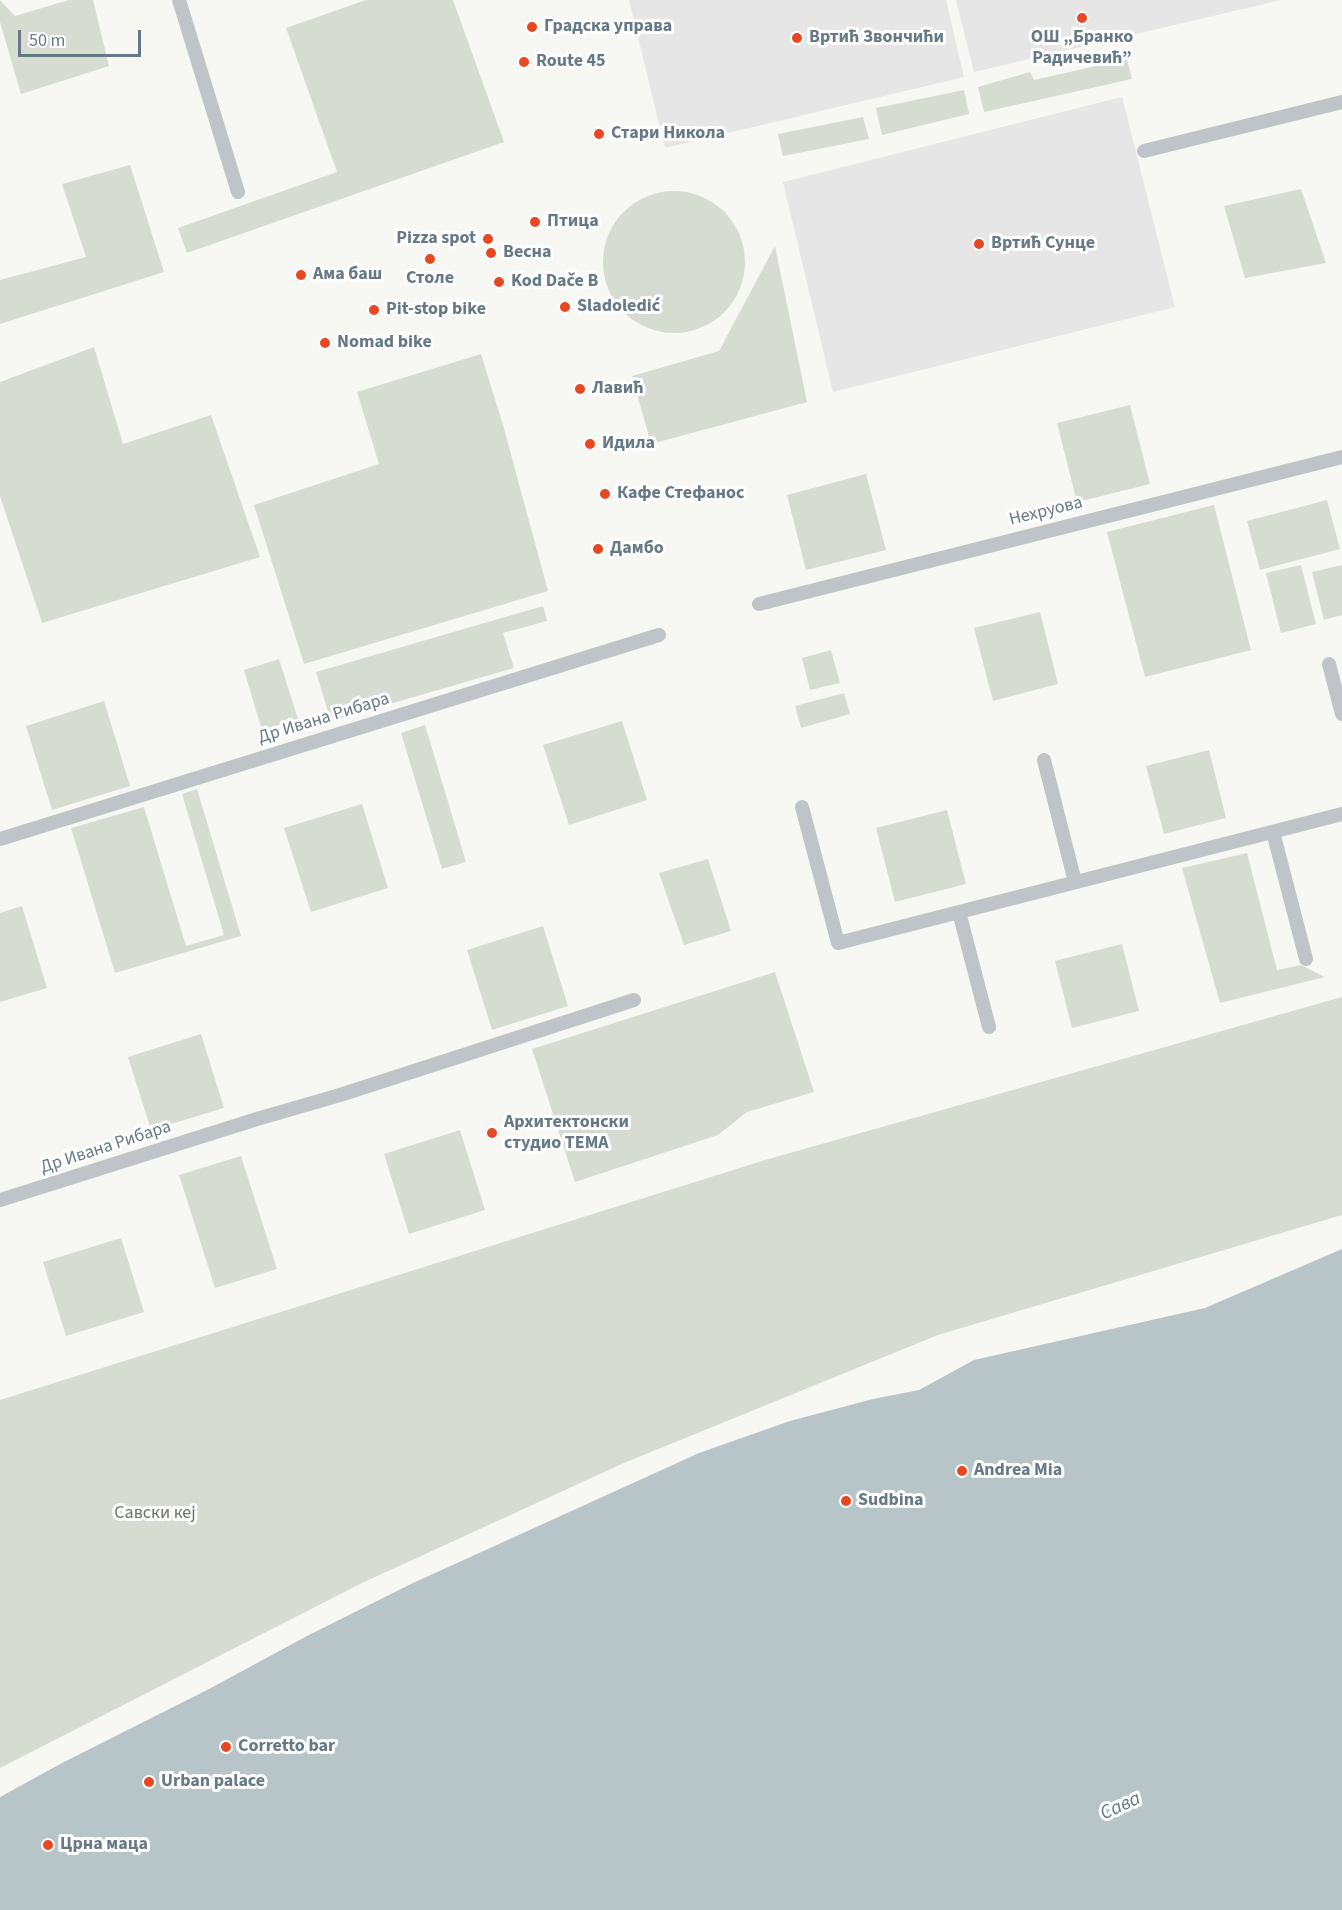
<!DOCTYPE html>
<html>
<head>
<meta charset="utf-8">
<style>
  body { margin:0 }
  #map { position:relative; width:1342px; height:1910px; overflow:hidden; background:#f7f7f4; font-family:"Source Sans 3",sans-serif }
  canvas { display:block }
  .scale { position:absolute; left:18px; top:30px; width:123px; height:27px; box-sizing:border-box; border:3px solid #657986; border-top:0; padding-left:8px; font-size:18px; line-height:21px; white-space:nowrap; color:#657986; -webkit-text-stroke:4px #fff; paint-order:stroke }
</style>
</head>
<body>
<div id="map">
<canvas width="1342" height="1910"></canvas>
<div class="scale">50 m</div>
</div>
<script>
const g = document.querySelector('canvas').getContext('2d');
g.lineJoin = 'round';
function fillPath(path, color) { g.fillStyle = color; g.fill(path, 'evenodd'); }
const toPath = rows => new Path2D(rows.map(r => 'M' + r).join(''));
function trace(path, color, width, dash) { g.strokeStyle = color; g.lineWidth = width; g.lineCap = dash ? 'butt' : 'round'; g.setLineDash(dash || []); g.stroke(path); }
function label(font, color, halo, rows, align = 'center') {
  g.font = font + ' "Source Sans 3",sans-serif'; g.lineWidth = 6; g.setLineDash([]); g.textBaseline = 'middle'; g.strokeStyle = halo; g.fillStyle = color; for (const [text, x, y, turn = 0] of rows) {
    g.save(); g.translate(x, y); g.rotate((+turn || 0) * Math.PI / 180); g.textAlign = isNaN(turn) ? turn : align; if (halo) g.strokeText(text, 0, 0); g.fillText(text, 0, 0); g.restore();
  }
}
fillPath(toPath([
  [629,0,946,0,964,77,665,148],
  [956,0,1281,0,974,72],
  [1122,97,1175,307,833,392,783,182]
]), '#e5e6e5');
fillPath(toPath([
  [0,0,15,16,69,0,93,0,109,66,21,94,0,22],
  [366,0,453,0,504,142,187,253,178,228,337,172,286,28],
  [1127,59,1132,79,984,112,978,87,1030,72,1034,80],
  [964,90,969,114,882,135,876,108],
  [863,117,869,139,783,156,778,134],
  [130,165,164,272,0,324,0,280,86,257,62,184],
  [1301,189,1326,263,1245,278,1224,206],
  '603 262a71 71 0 1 1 142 0a71 71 0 1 1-142 0Z',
  [775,246,807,402,651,444,632,376,719,351],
  [94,347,123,444,211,415,260,557,42,623,0,496,0,382],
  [481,354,503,425,548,591,304,664,254,505,379,464,357,392],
  [1130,405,1150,484,1077,502,1057,423],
  [866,474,886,550,806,570,787,495],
  [1327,500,1340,549,1260,570,1247,521],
  [1214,505,1251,650,1145,677,1107,532],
  [1301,565,1316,624,1281,633,1266,573],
  [1342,565,1342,615,1324,620,1312,572],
  [543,606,547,621,503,633,514,668,331,721,316,672],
  [1040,612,1058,684,993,701,974,628],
  [831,650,840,683,810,690,802,658],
  [279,659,298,719,262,730,244,670],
  [844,693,850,714,801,728,795,706],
  [104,701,130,786,52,810,26,726],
  [622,721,647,800,569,825,543,745],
  [425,725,466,862,442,869,401,733],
  [1209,750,1226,818,1164,834,1146,766],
  [197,789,241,936,115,973,71,828,144,807,186,946,224,935,182,794],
  [362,804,388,888,311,912,284,828],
  [947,810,966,884,895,902,876,828],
  [1247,853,1277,970,1301,965,1325,977,1220,1003,1182,868],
  [708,859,731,931,684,945,659,873],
  [22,906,47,988,0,1002,0,913],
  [543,926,568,1006,492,1030,467,950],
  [1122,944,1139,1011,1072,1028,1055,961],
  [775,972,814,1092,747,1112,718,1135,575,1182,532,1049],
  [1342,997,1342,1215,938,1335,624,1463,362,1583,0,1768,0,1400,765,1160],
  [201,1034,224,1108,151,1130,128,1057],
  [460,1130,485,1210,409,1234,384,1154],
  [241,1156,277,1269,215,1288,179,1175],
  [121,1238,144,1312,66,1336,43,1262]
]), '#d7dcd3');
fillPath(toPath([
  [1342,1249,1342,1910,0,1910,0,1797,62,1763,209,1689,307,1636,413,1583,699,1453,790,1421,873,1399,919,1390,974,1360,1205,1308]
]), '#b7c5c8');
trace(toPath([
  [179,0,238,192],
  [1144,151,1342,102],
  [759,604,1342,457],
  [1329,664,1342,714],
  [1044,760,1075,882],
  [802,807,838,943,1342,814],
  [1273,832,1306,959],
  [0,839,659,635],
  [959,912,989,1027],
  [0,1200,257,1119,340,1095,634,1000]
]), '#bfc4c8', 14);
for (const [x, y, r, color] of [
  [1082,18,6,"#e94622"],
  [532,27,6,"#e94622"],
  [797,38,6,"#e94622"],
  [524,62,6,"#e94622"],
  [599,134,6,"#e94622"],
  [535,222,6,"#e94622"],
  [488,239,6,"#e94622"],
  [979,244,6,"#e94622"],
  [491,253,6,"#e94622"],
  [430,259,6,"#e94622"],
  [301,275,6,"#e94622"],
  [499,282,6,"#e94622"],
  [565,307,6,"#e94622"],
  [374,310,6,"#e94622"],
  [325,343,6,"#e94622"],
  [580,389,6,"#e94622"],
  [590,444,6,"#e94622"],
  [605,494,6,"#e94622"],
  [598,549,6,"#e94622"],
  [492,1133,6,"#e94622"],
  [962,1471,6,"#e94622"],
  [846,1501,6,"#e94622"],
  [226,1747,6,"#e94622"],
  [149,1782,6,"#e94622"],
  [48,1845,6,"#e94622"]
]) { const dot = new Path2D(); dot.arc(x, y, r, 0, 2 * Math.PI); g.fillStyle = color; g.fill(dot); trace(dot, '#fff', 2); }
label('bold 18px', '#657986', '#fff', [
  ["Градска управа",544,27],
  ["Вртић Звончићи",809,38],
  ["ОШ „Бранко",1082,38,"center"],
  ["Радичевић”",1082,59,"center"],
  ["Route 45",536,62],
  ["Стари Никола",611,134],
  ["Птица",547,222],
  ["Pizza spot",476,239,"right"],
  ["Вртић Сунце",991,244],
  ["Весна",503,253],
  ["Ама баш",313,275],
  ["Столе",430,279,"center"],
  ["Kod Dače B",511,282],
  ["Sladoledić",577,307],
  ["Pit-stop bike",386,310],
  ["Nomad bike",337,343],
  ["Лавић",592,389],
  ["Идила",602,444],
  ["Кафе Стефанос",617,494],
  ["Дамбо",610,549],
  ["Архитектонски",504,1123],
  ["студио ТЕМА",504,1144],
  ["Andrea Mia",974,1471],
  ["Sudbina",858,1501],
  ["Corretto bar",238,1747],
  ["Urban palace",161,1782],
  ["Црна маца",60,1845]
], 'left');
label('18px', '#657986', '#fff', [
  ["Нехруова",1046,512,-14],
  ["Др Ивана Рибара",324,719,-17],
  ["Др Ивана Рибара",106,1148,-18]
]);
label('18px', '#667860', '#fff', [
  ["Савски кеј",155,1514]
]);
label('italic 20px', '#617b82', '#fff', [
  ["Сава",1121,1807,-25]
]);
</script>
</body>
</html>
